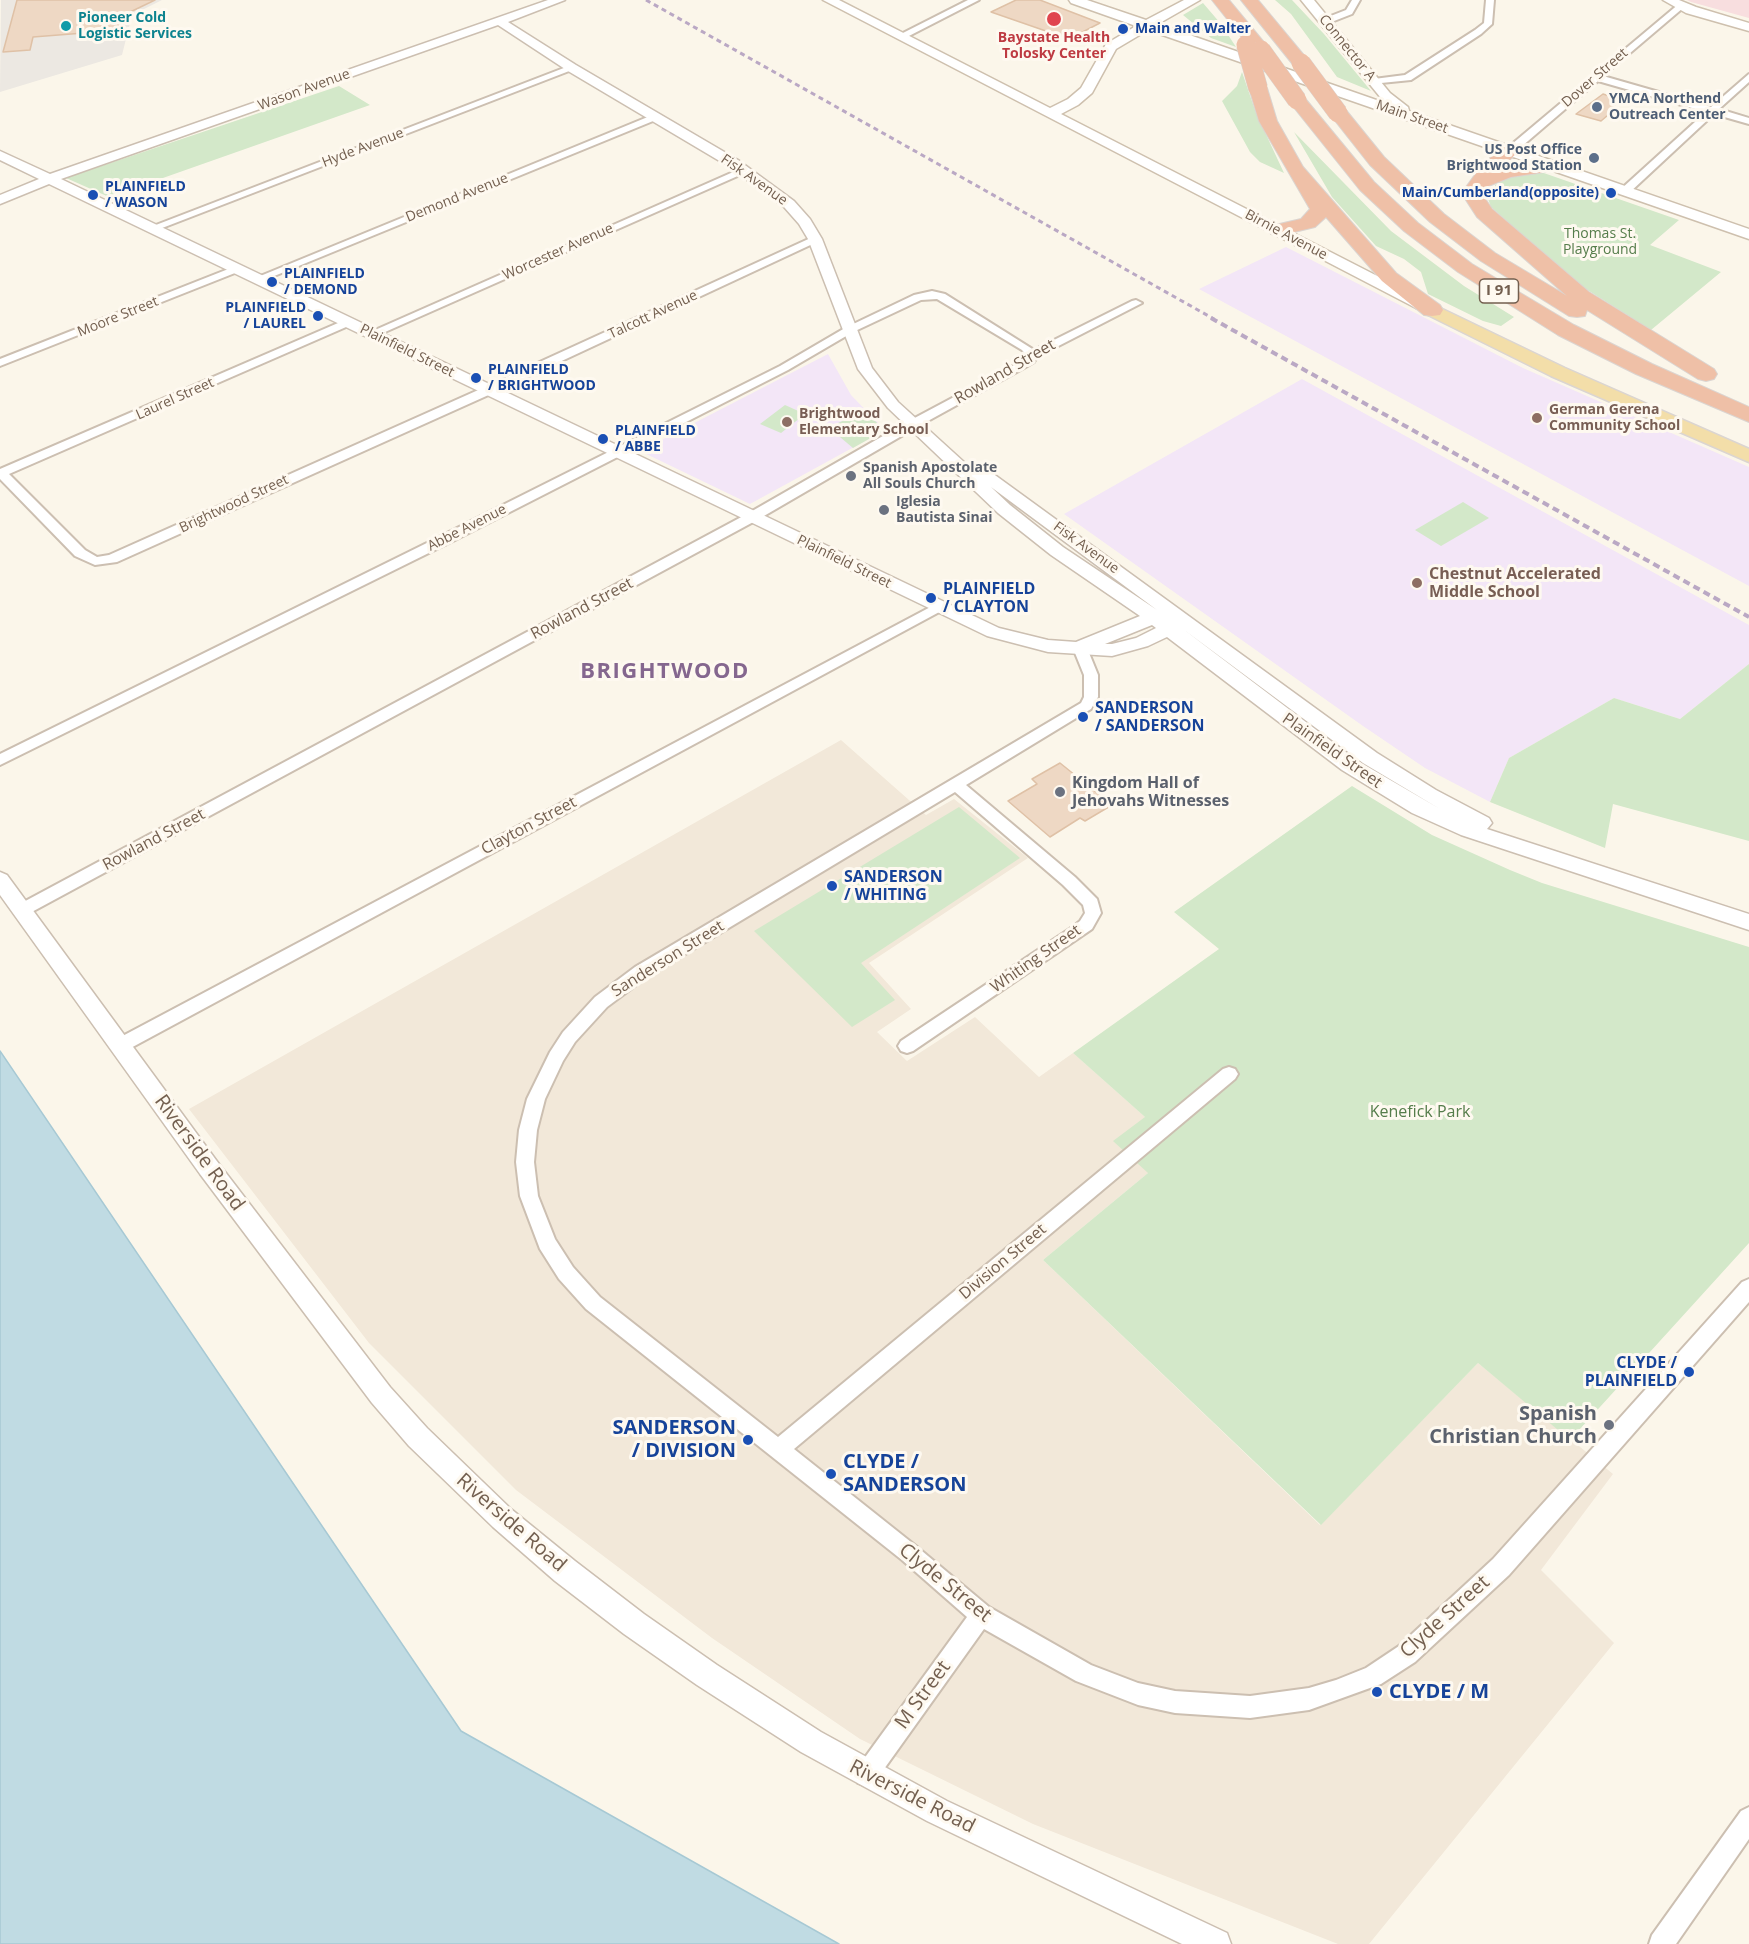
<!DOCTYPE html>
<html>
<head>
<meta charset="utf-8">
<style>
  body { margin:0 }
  canvas { display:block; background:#fbf6ea }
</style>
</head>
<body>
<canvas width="1749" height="1944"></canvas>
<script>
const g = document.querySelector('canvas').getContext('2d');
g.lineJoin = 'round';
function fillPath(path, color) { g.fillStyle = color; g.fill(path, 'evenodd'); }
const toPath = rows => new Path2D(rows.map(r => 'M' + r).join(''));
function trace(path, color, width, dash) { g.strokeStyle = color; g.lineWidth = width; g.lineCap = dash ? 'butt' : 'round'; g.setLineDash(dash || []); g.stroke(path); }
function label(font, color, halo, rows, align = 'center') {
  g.font = font + ' "Open Sans",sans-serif'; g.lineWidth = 6; g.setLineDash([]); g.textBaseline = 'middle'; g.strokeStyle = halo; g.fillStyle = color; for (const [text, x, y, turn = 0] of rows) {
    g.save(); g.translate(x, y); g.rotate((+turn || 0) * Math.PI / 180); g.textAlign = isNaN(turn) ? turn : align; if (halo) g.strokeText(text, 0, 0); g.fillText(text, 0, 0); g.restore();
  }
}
fillPath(toPath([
  [841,740,926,815,954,799,1028,858,869,963,911,1009,877,1032,907,1061,975,1017,1039,1077,1073,1053,1145,1117,1148,1173,1043,1260,1320,1525,1478,1363,1613,1474,1541,1570,1614,1643,1369,1944,1338,1944,1033,1824,860,1739,712,1638,516,1490,369,1343,189,1109]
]), '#f2e8d9');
fillPath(toPath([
  [1,0,162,0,132,15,122,55,0,92]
]), '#ece8e2');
fillPath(toPath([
  [1286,247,1523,368,1749,467,1749,586,1199,289],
  [828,354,851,395,885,430,750,504,640,451],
  [1302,379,1749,625,1749,664,1680,719,1614,698,1509,758,1490,802,1425,768,1363,726,1064,514]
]), '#f3e6f7');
fillPath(toPath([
  [1687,0,1749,0,1749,18,1691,2]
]), '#f8dedf');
fillPath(toPath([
  [1275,0,1292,0,1324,34,1371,91,1337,77,1291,14],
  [1203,3,1221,24,1236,47,1211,38,1183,15],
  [1242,72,1256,113,1284,173,1260,162,1250,152,1222,101,1237,86],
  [339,86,370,105,109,197,66,178],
  [1294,132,1391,231,1464,286,1514,317,1501,326,1483,321,1428,294,1421,272,1404,259,1376,246,1332,197],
  [1538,171,1679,220,1650,245,1721,272,1651,330,1578,284,1491,207,1488,199,1496,184,1506,177],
  [785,405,805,414,781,433,760,424],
  [864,411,885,430,853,448,834,432,838,423],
  [1463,502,1489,518,1441,546,1415,530],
  [1749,664,1749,841,1613,804,1605,848,1490,802,1509,758,1614,698,1680,719],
  [1352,786,1432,835,1510,870,1542,883,1749,947,1749,1243,1570,1440,1478,1363,1321,1525,1043,1260,1148,1173,1113,1141,1145,1117,1073,1053,1219,949,1174,912],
  [959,807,1020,858,861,963,895,1000,852,1027,754,931]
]), '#d3e8c9');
const water = toPath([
  [0,1051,461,1731,839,1944,0,1944,0,1051]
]);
fillPath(water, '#c0dbe3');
trace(water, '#a7c9d4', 1.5);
const building = toPath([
  [17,0,155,0,126,14,122,30,33,37,30,50,3,52,17,0],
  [1016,0,1040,0,1100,23,1069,39,991,12,1016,0],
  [1603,94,1621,100,1610,109,1614,110,1601,121,1576,114,1603,94],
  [1060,763,1112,805,1085,821,1080,818,1050,837,1008,801,1037,784,1032,779,1060,763]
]);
fillPath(building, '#eed8c4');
trace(building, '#dfc1a6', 1.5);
const minor = toPath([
  [968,0,979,0,905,38,897,36,968,0],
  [1352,0,1360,0,1352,14,1329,23,1323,23,1323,19,1346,10,1352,0],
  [1486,0,1494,0,1492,24,1481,34,1411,80,1371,84,1369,82,1374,79,1405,75,1475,30,1484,23,1486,0],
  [1680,3,1684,6,1683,8,1603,76,1711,107,1749,74,1749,82,1719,109,1749,118,1749,124,1714,114,1629,193,1621,193,1621,189,1706,112,1598,81,1514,153,1506,153,1506,149,1680,3],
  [569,66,577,68,157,230,153,231,148,228,569,66],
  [655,114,658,115,658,119,262,281,258,282,253,279,655,114],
  [740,169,749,171,376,336,368,336,366,334,740,169],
  [815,236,820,239,819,241,493,393,117,562,95,565,75,556,0,479,0,469,345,320,353,320,353,324,9,474,85,550,97,557,109,555,485,387,815,236],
  [236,266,240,267,240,271,0,366,0,359,236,266],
  [932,291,945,294,1034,350,1132,301,1136,300,1142,303,1037,357,1034,362,1024,368,917,427,757,520,28,914,16,914,14,910,16,906,747,514,909,421,1016,364,1026,355,1022,350,937,299,921,300,853,332,788,370,453,541,0,765,0,754,443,535,780,366,845,328,914,295,932,291],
  [938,603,945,607,943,610,127,1050,121,1052,115,1050,112,1045,115,1040,938,603],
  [1080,643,1087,648,1098,675,1098,697,1091,709,966,785,1075,877,1097,899,1101,913,1092,929,913,1051,907,1053,901,1051,898,1046,901,1041,1071,928,1080,921,1085,913,1083,905,1063,885,955,792,647,977,607,1007,575,1042,563,1061,545,1099,537,1130,534,1162,538,1196,555,1239,573,1267,600,1297,778,1437,1223,1069,1229,1067,1235,1069,1238,1074,1235,1079,794,1449,916,1546,989,1607,1091,1665,1138,1683,1175,1691,1250,1696,1309,1688,1336,1680,1366,1668,1399,1646,1493,1559,1742,1282,1749,1279,1749,1302,1509,1575,1415,1662,1381,1684,1309,1710,1250,1718,1175,1713,1138,1705,1076,1681,984,1629,874,1783,866,1786,858,1783,855,1775,858,1767,967,1617,902,1560,586,1309,559,1279,540,1249,520,1196,516,1162,519,1130,527,1099,550,1052,563,1032,595,997,635,967,1081,703,1084,697,1084,675,1073,648,1080,643],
  [1749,1807,1749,1839,1676,1944,1649,1944,1652,1935,1741,1811,1749,1807]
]);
const tertiary = toPath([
  [548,0,565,0,508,22,576,65,738,160,794,201,810,219,822,239,872,368,898,402,975,472,982,468,988,470,1377,753,1436,790,1489,818,1492,823,1487,829,1749,914,1749,930,1461,835,1412,813,1342,770,1167,637,1148,646,1112,656,1048,652,987,636,49,184,0,204,0,195,39,179,0,160,0,151,50,174,548,0],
  [498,25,568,71,728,166,784,207,799,224,808,239,858,369,888,408,998,513,1051,555,1140,616,1076,642,1048,640,999,628,61,179,498,25],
  [991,487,1157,610,1063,547,1010,505,991,487],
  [1152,625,1156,628,1136,638,1112,644,1105,644,1152,625],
  [1183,629,1363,763,1440,809,1356,760,1183,629],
  [0,872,7,875,216,1160,390,1387,427,1428,511,1509,575,1561,644,1614,717,1665,821,1732,947,1801,1227,1933,1231,1944,1182,1944,927,1821,801,1752,697,1685,624,1634,555,1581,493,1527,409,1446,372,1403,200,1174,0,895,0,872]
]);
const secondary = toPath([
  [823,0,839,0,1050,108,1068,99,1081,88,1106,44,1136,26,1071,3,1069,0,1087,0,1146,20,1184,0,1200,0,1158,24,1385,103,1301,0,1314,0,1390,93,1408,107,1409,111,1749,229,1749,239,1148,30,1116,49,1092,93,1078,105,1061,114,1428,302,1430,305,1422,310,1416,308,823,0],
  [1663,0,1679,0,1696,7,1749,23,1749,31,1686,13,1663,0]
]);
const primary = toPath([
  [1432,304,1565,368,1749,449,1749,462,1551,376,1426,314,1423,310,1426,306,1432,304]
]);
const motorway = toPath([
  [1212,0,1229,0,1267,46,1270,50,1267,54,1255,54,1212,0],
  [1241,0,1258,0,1307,59,1310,63,1307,67,1295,67,1241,0],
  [1258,83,1264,84,1267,88,1277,121,1303,167,1396,273,1440,305,1443,310,1440,315,1432,316,1424,315,1382,281,1326,217,1315,227,1278,236,1271,234,1268,230,1271,226,1301,219,1310,209,1259,121,1249,88,1252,84,1258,83],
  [1297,95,1303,96,1374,182,1418,223,1472,264,1574,325,1652,364,1749,407,1749,422,1636,374,1558,335,1458,272,1404,231,1360,190,1288,100,1291,96,1297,95],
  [1338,107,1345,109,1384,157,1444,214,1495,253,1567,296,1477,217,1466,200,1466,187,1469,183,1482,165,1503,147,1517,147,1519,151,1502,167,1551,160,1558,162,1561,166,1558,170,1511,177,1486,187,1486,200,1492,209,1589,292,1714,369,1717,374,1714,379,1706,381,1698,379,1587,310,1585,316,1577,317,1569,316,1481,261,1430,222,1370,165,1329,113,1331,109,1338,107]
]);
trace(minor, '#ccbfb1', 4);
trace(tertiary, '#ccbfb1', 3);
trace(secondary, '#cec0ae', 3);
trace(primary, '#dbd5d1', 3);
trace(motorway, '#dbd5d1', 2);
fillPath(minor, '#fff');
fillPath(tertiary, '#fff');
fillPath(secondary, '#fff');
fillPath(primary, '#f3dea9');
fillPath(motorway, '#efc0a7');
trace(toPath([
  [646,0,1214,319]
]), '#baa8c4', 3, [5, 4]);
trace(toPath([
  [1211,318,1749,617]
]), '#baa8c4', 4, [7, 4.5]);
const motorwayBridge = toPath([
  [1246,45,1258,88],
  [1261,50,1297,100],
  [1301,63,1338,113]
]);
trace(motorwayBridge, '#dbd5d1', 20, []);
trace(motorwayBridge, '#efc0a7', 19);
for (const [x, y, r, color] of [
  [1054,19,8,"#e0444e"],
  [66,26,6,"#0f9aa8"],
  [1123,29,6,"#1a4fb4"],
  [1597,107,6,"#5c6f8a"],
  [1594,158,6,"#5c6f8a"],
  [1611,193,6,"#1a4fb4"],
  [93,195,6,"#1a4fb4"],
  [272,282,6,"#1a4fb4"],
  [318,316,6,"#1a4fb4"],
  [476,378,6,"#1a4fb4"],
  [1537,418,6,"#8d6e63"],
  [787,422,6,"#8d6e63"],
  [603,439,6,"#1a4fb4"],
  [851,476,6,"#6b7280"],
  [884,510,6,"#6b7280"],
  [1417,583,6,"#8d6e63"],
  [931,598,6,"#1a4fb4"],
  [1083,717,6,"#1a4fb4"],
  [1060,792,6,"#6b7280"],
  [832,886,6,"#1a4fb4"],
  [1689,1372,6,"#1a4fb4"],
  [1609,1425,6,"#6b7280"],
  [748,1440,6,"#1a4fb4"],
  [831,1474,6,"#1a4fb4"],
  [1377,1692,6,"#1a4fb4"]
]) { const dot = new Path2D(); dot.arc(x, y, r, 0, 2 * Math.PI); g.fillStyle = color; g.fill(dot); trace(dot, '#fef9f0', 2); }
label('bold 14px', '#0d838f', '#fef9f0', [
  ["Pioneer Cold",78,18],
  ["Logistic Services",78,34]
], 'left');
label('bold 14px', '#164399', '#fef9f0', [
  ["Main and Walter",1135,29],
  ["PLAINFIELD",105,187],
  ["/ WASON",105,203],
  ["Main/Cumberland(opposite)",1599,193,"right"],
  ["PLAINFIELD",284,274],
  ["/ DEMOND",284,290],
  ["PLAINFIELD",306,308,"right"],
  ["/ LAUREL",306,324,"right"],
  ["PLAINFIELD",488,370],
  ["/ BRIGHTWOOD",488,386],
  ["PLAINFIELD",615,431],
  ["/ ABBE",615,447]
], 'left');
label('bold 14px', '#be3a42', '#fef9f0', [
  ["Baystate Health",1054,38],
  ["Tolosky Center",1054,54]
]);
label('14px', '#735f4f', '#fef9f0', [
  ["Connector A",1347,48,51],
  ["Dover Street",1595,78,-41],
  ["Wason Avenue",304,90,-20],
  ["Main Street",1412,117,19],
  ["Hyde Avenue",363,148,-21],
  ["Fisk Avenue",754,180,35],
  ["Demond Avenue",457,198,-22],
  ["Birnie Avenue",1286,235,28],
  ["Worcester Avenue",558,252,-24],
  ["Talcott Avenue",653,315,-25],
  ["Moore Street",118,317,-22],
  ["Plainfield Street",407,351,26],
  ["Laurel Street",175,399,-24],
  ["Brightwood Street",234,504,-25],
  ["Abbe Avenue",467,528,-27],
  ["Fisk Avenue",1086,548,36],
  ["Plainfield Street",844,562,26]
]);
label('bold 14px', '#4e5e75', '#fef9f0', [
  ["YMCA Northend",1609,99],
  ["Outreach Center",1609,115],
  ["US Post Office",1582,150,"right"],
  ["Brightwood Station",1582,166,"right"]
], 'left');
label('14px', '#557d4b', '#fef9f0', [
  ["Thomas St.",1600,234],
  ["Playground",1600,250]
]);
label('bold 14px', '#785e54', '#fef9f0', [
  ["German Gerena",1549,410],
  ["Community School",1549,426],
  ["Brightwood",799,414],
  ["Elementary School",799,430]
], 'left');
label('bold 14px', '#5b616d', '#fef9f0', [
  ["Spanish Apostolate",863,468],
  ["All Souls Church",863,484],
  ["Iglesia",896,502],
  ["Bautista Sinai",896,518]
], 'left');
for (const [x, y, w] of [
  [1499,291,39]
]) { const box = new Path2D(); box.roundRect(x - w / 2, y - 12, w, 24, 4.5); g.fillStyle = '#fef9f0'; g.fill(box); trace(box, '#735f4f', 1.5); }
label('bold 15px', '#735f4f', null, [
  ["I 91",1499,291]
]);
label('16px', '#735f4f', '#fef9f0', [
  ["Rowland Street",1005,372,-30],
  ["Rowland Street",582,609,-28],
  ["Plainfield Street",1332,751,35],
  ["Clayton Street",529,826,-28],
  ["Rowland Street",154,840,-28],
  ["Sanderson Street",668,959,-32],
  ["Whiting Street",1036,959,-35],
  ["Division Street",1003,1262,-40]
]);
label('bold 16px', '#785e54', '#fef9f0', [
  ["Chestnut Accelerated",1429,574],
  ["Middle School",1429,592]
], 'left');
label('bold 16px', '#164399', '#fef9f0', [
  ["PLAINFIELD",943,589],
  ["/ CLAYTON",943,607],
  ["SANDERSON",1095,708],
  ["/ SANDERSON",1095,726],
  ["SANDERSON",844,877],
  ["/ WHITING",844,895],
  ["CLYDE /",1677,1363,"right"],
  ["PLAINFIELD",1677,1381,"right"]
], 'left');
label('bold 16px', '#5b616d', '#fef9f0', [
  ["Kingdom Hall of",1072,783],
  ["Jehovahs Witnesses",1072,801]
], 'left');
label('16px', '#557d4b', '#fef9f0', [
  ["Kenefick Park",1420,1112]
]);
label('20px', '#735f4f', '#fef9f0', [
  ["Riverside Road",199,1153,54],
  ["Riverside Road",511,1523,41],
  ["Clyde Street",945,1583,39],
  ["Clyde Street",1445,1617,-42],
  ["M Street",923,1695,-54],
  ["Riverside Road",912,1797,27]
]);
label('bold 20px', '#5b616d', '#fef9f0', [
  ["Spanish",1597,1414],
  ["Christian Church",1597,1437]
], 'right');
label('bold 20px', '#164399', '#fef9f0', [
  ["SANDERSON",736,1428,"right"],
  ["/ DIVISION",736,1451,"right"],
  ["CLYDE /",843,1462],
  ["SANDERSON",843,1485],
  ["CLYDE / M",1389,1692]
], 'left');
g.letterSpacing = '1.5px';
label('bold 22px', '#85678f', '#fef9f0', [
  ["BRIGHTWOOD",665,672]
]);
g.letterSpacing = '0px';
</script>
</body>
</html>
